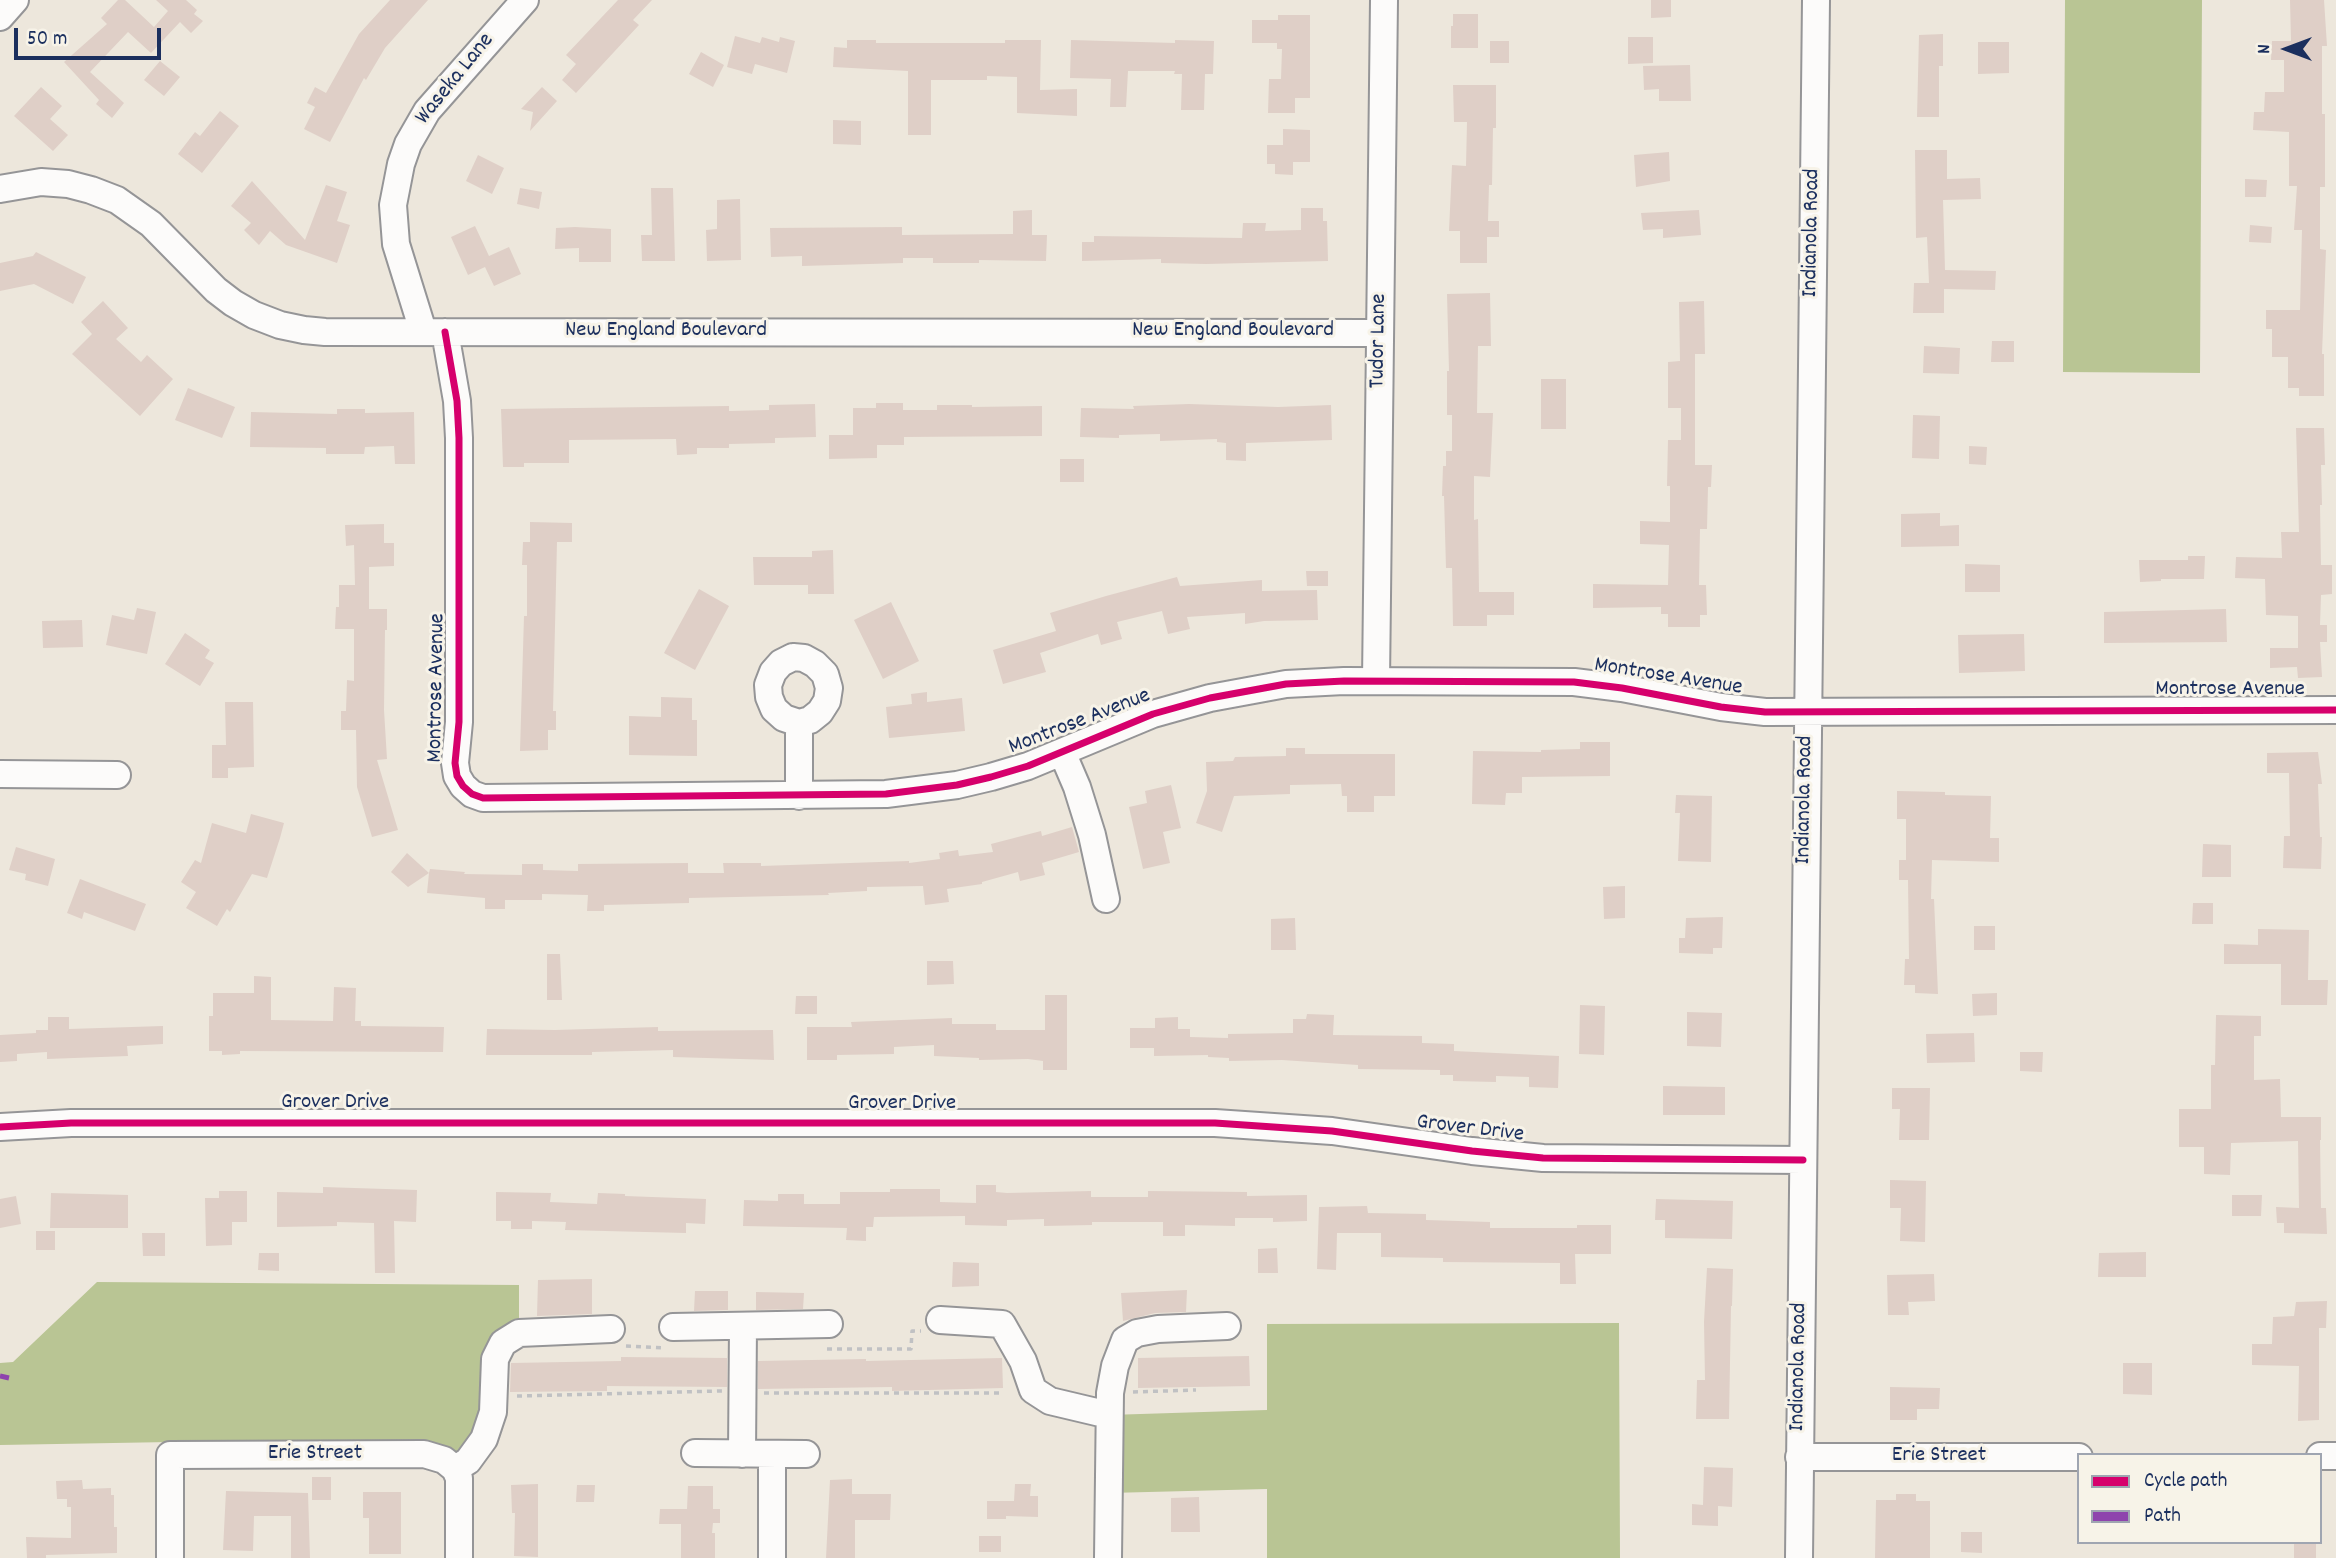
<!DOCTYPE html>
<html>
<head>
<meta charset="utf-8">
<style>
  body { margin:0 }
  #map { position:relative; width:2336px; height:1558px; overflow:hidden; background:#ede7dc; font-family:Dekko,sans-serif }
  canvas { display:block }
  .legend { position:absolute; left:2077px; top:1453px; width:245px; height:91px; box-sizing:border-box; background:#f7f3e8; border:2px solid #9fa5b1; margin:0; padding:9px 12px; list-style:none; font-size:21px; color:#1b2f5e }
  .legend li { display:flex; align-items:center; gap:14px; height:35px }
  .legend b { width:35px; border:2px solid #9fa5b1 }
  .north { position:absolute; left:2252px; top:14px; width:70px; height:70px; -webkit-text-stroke:5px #f7f3e8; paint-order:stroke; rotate:270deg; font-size:19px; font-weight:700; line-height:28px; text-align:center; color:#1b2f5e }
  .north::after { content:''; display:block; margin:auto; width:24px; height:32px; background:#1b2f5e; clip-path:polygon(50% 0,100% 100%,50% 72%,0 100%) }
  .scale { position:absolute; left:14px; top:28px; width:147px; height:32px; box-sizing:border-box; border:4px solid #1b2f5e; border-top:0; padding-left:9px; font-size:21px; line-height:24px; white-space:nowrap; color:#1b2f5e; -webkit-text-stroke:5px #f7f3e8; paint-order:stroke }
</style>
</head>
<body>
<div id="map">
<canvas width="2336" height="1558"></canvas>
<ul class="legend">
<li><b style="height:9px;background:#d6006c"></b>Cycle path</li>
<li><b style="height:9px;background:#8e44ad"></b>Path</li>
</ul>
<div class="north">N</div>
<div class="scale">50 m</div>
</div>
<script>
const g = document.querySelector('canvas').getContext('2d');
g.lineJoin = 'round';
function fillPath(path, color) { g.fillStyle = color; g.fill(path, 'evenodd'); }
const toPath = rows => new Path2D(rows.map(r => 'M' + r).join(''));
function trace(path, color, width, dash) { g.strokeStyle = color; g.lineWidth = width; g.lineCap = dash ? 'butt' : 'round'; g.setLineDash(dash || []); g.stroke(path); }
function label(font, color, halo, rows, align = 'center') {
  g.font = font + ' Dekko,sans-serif'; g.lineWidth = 6; g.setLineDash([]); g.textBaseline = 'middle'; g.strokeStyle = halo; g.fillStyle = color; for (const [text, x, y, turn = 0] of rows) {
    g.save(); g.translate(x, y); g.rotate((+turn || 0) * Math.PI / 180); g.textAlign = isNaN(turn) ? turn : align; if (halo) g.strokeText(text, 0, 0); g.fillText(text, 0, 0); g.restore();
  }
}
fillPath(toPath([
  [2065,0,2202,0,2200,373,2063,372],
  [97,1282,519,1285,519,1333,503,1343,480,1454,170,1442,0,1445,0,1363,13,1362],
  [1619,1323,1620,1558,1267,1558,1267,1489,1109,1493,1109,1415,1267,1410,1267,1324]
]), '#b9c594');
fillPath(toPath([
  [118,0,125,0,154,27,168,11,156,0,186,0,197,10,194,14,203,21,191,33,180,22,151,53,128,32,90,72,124,103,112,118,96,104,99,100,64,62,107,24,101,18],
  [390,0,428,0,385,48,366,80,364,78,330,142,304,129,315,107,307,103,315,87,326,93,359,34],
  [618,0,652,0,633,20,639,25,576,93,562,80,576,64,566,55],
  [1651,0,1671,0,1671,17,1651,18],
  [2290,0,2324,0,2327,46,2322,46,2322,114,2325,114,2325,187,2320,187,2320,249,2326,250,2322,354,2324,354,2324,396,2299,396,2299,388,2288,388,2288,357,2272,357,2272,329,2266,329,2266,310,2300,310,2302,230,2294,230,2297,186,2289,186,2289,132,2253,130,2254,112,2264,112,2265,92,2284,92,2284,60,2271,60,2272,41,2291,41],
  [1453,14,1478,14,1478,48,1451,48,1451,26,1453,26],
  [1278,15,1310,15,1310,98,1295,98,1295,113,1268,113,1269,79,1281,79,1282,49,1277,49,1277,43,1252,43,1252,20,1278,20],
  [1943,34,1943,66,1939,66,1939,117,1917,117,1919,35],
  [735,36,760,43,762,37,779,42,780,37,795,41,787,73,755,64,752,74,727,67],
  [1628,37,1653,37,1653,63,1628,64],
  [847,40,876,40,876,43,1005,43,1005,40,1041,40,1040,90,1077,89,1077,116,1017,113,1017,77,987,76,987,80,931,80,931,135,908,135,908,71,833,67,834,47,847,48],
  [1071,40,1175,43,1175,40,1214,41,1213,74,1205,74,1204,110,1181,110,1182,74,1174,74,1175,71,1128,71,1126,107,1110,107,1111,79,1070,78],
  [1490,41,1509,41,1509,63,1490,63],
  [1978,42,2009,42,2009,73,1978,74],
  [701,52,724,65,713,87,689,74],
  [160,61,180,77,164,96,144,80],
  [1690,65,1691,101,1659,101,1659,89,1644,90,1643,66],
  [1453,85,1496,85,1496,128,1493,128,1492,185,1489,185,1488,221,1499,221,1499,237,1487,237,1487,263,1460,263,1460,231,1449,231,1452,165,1466,166,1467,122,1454,122],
  [41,87,62,106,50,119,68,135,53,151,14,116],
  [542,87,557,101,530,131,533,112,521,109],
  [220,111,239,126,202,173,178,154,195,132,200,136],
  [833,120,861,121,861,145,833,144],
  [1283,129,1310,130,1310,162,1293,162,1293,175,1275,174,1275,164,1267,164,1267,145,1283,145],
  [1915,150,1947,150,1947,179,1980,178,1981,199,1943,200,1945,270,1996,271,1995,290,1944,289,1944,313,1913,313,1914,283,1929,283,1927,237,1916,238],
  [1669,152,1670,181,1636,187,1634,155],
  [478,155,504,168,492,194,466,181],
  [2245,179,2267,180,2266,197,2245,197],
  [252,181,305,240,326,185,347,192,337,221,350,225,337,263,286,245,270,231,259,245,244,230,251,223,231,206],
  [520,188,542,192,539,209,517,204],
  [651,188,673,188,675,261,642,261,641,235,652,235],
  [740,199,741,260,707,261,706,230,717,229,717,200],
  [1301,208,1323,208,1323,221,1327,221,1328,261,1206,264,1161,263,1161,259,1082,261,1082,242,1094,242,1094,236,1242,238,1243,223,1266,223,1265,231,1301,230],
  [1032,210,1032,235,1047,235,1046,261,979,260,979,263,933,263,933,258,903,258,903,263,802,266,802,256,771,257,770,228,902,227,902,235,1013,234,1013,211],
  [1699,210,1701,235,1663,238,1663,229,1643,230,1641,213],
  [2250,225,2272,227,2271,243,2249,242],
  [475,226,489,256,509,247,521,274,494,286,485,267,468,275,451,237],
  [575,227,611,229,611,262,579,262,579,248,555,249,556,228],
  [36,252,86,277,73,304,34,284,0,291,0,263,33,256],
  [1490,293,1491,346,1478,346,1477,413,1493,413,1490,477,1474,476,1474,520,1478,519,1479,592,1514,592,1514,615,1487,615,1487,626,1453,626,1452,568,1446,568,1444,496,1442,496,1443,466,1446,466,1446,451,1452,451,1452,415,1447,415,1447,371,1449,371,1447,294],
  [103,301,128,328,116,339,141,362,147,355,173,379,140,416,72,354,92,334,81,322],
  [1704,301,1705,354,1695,354,1695,465,1712,465,1711,487,1708,487,1707,529,1700,529,1699,585,1706,585,1707,615,1700,615,1700,627,1668,627,1668,614,1661,614,1661,607,1593,608,1593,584,1668,585,1669,545,1640,544,1640,521,1670,522,1670,486,1667,486,1668,440,1681,440,1681,408,1668,408,1668,362,1680,361,1679,302],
  [1992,341,2014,341,2014,362,1991,362],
  [1924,346,1960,348,1959,374,1923,373],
  [1541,379,1566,379,1566,429,1541,429],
  [188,388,235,407,222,438,175,420],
  [876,403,903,403,903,410,937,410,937,405,972,405,972,407,1042,406,1042,436,904,437,904,445,877,445,877,458,829,459,829,435,853,435,853,408,876,408],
  [815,404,816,437,775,438,775,443,729,444,729,448,697,448,697,454,677,455,676,439,569,440,569,463,524,463,524,467,503,467,501,409,729,406,729,411,769,410,769,405],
  [1189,404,1278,407,1331,405,1332,440,1246,443,1246,461,1226,460,1226,443,1217,442,1217,439,1160,441,1160,434,1119,435,1119,438,1080,437,1081,408,1134,409,1133,406],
  [337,409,365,409,365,413,414,412,415,464,395,464,394,446,365,447,364,454,326,454,326,448,250,447,251,412,337,414],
  [1913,415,1940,416,1939,459,1912,458],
  [2296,428,2324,428,2325,465,2321,465,2322,505,2320,505,2321,565,2332,565,2332,594,2321,595,2320,625,2327,625,2327,642,2320,642,2322,677,2298,678,2297,667,2270,668,2270,648,2298,648,2298,616,2266,615,2265,579,2235,578,2236,557,2282,558,2281,532,2299,532],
  [1969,446,1987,447,1986,465,1969,464],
  [1060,459,1084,459,1084,482,1060,482],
  [1940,513,1940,526,1959,525,1959,546,1901,547,1901,514],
  [530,522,572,523,572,542,557,542,553,711,556,711,556,730,548,730,548,750,520,751,524,616,527,616,527,565,522,565,523,542,530,542],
  [384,524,384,543,394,543,394,566,369,567,369,609,387,609,387,630,385,630,384,710,387,759,377,760,398,830,372,837,357,787,356,730,341,730,341,711,346,711,347,680,354,681,354,629,335,629,336,607,339,607,339,585,355,585,354,545,346,546,345,525],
  [833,550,834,594,808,594,808,585,754,585,753,557,812,557,812,551],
  [2188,556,2205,556,2204,579,2161,579,2161,581,2140,582,2139,560,2188,560],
  [1965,564,2000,565,2000,592,1965,592],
  [1306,571,1328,571,1328,586,1307,586],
  [1177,577,1180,586,1262,580,1262,591,1317,590,1318,620,1264,621,1245,624,1245,613,1187,617,1190,629,1168,634,1162,611,1117,622,1122,639,1101,645,1098,634,1040,653,1046,672,1003,684,993,650,1056,631,1050,613,1106,596],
  [699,589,729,606,695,670,664,653],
  [891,602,919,661,883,679,854,620],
  [137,608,156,612,147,654,106,645,112,615,134,620],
  [2226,609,2227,642,2104,643,2104,612],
  [82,620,83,647,43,648,42,621],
  [185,633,210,650,205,658,214,663,200,686,165,664],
  [2024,634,2025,671,1959,673,1958,635],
  [927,692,927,702,962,698,965,731,889,738,886,707,912,704,911,694],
  [661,697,692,698,692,720,697,720,697,756,629,755,629,716,661,717],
  [225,702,253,702,254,767,228,768,228,778,212,778,212,745,226,745],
  [1580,742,1610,742,1610,776,1522,777,1522,793,1506,793,1505,805,1472,804,1473,751,1541,752,1541,750,1580,749],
  [1286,748,1305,748,1305,754,1395,754,1395,796,1374,796,1374,812,1347,812,1347,796,1342,796,1341,784,1290,785,1290,794,1234,796,1222,832,1196,823,1207,791,1206,762,1233,761,1235,757,1286,756],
  [2318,752,2322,784,2318,784,2320,837,2322,837,2321,869,2283,868,2284,836,2290,836,2289,773,2267,773,2267,753],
  [1171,785,1181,828,1163,832,1170,863,1143,869,1129,807,1147,803,1145,791],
  [1897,791,1945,792,1945,795,1991,796,1990,838,1999,838,1999,862,1932,860,1931,899,1934,899,1938,994,1915,993,1915,985,1904,985,1905,959,1909,959,1908,880,1899,880,1899,860,1906,860,1906,819,1897,819],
  [1676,795,1712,796,1711,862,1678,861,1680,813,1675,813],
  [251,814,284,823,280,838,267,878,252,874,230,912,227,909,217,926,186,908,196,892,181,882,195,860,201,863,212,823,246,833],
  [1072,827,1079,852,1042,863,1045,875,1020,881,1018,872,982,882,982,884,947,889,949,902,925,905,923,886,867,887,867,891,828,893,829,895,689,898,689,903,604,905,604,911,587,911,588,895,542,894,542,900,505,900,505,909,485,909,485,898,427,893,429,873,408,887,391,872,407,853,429,873,430,869,465,872,464,874,522,875,522,864,543,864,543,870,578,871,578,864,688,863,688,873,724,873,723,863,761,863,761,866,909,861,909,863,940,859,939,853,958,850,959,856,993,852,991,844,1041,831,1042,836],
  [2203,844,2231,845,2231,877,2202,877],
  [16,847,55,859,48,886,25,880,26,874,9,870],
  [80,879,146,904,135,931,84,912,82,919,67,913],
  [1625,886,1625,918,1604,919,1603,887],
  [2193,903,2213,903,2213,924,2192,924],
  [1723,917,1722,948,1713,948,1713,954,1679,953,1679,938,1685,938,1686,918],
  [1295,918,1296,950,1271,950,1271,919],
  [1974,926,1995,926,1995,950,1974,950],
  [2258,929,2309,930,2308,980,2328,980,2327,1005,2281,1005,2281,964,2224,964,2224,944,2258,945],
  [547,954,560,954,562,1000,547,1000],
  [927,961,953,961,954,984,927,985],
  [254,976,271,977,271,1020,333,1021,334,987,356,988,355,1021,361,1021,361,1026,444,1027,443,1052,240,1051,240,1054,222,1055,222,1051,209,1051,209,1016,213,1016,213,993,254,993],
  [1997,993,1997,1015,1973,1016,1972,994],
  [1045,995,1067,995,1067,1070,1043,1070,1043,1061,1028,1059,979,1060,979,1058,934,1056,934,1045,894,1047,894,1054,837,1055,837,1060,807,1060,807,1027,852,1027,851,1022,952,1018,952,1024,996,1024,996,1030,1045,1030],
  [796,996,817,996,817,1014,795,1014],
  [1580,1005,1605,1006,1604,1055,1579,1054],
  [1687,1012,1722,1013,1721,1047,1687,1046],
  [1307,1014,1334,1015,1333,1035,1422,1036,1422,1043,1454,1044,1454,1051,1559,1056,1558,1088,1529,1087,1529,1077,1496,1076,1496,1082,1453,1081,1453,1075,1440,1075,1440,1070,1358,1069,1358,1065,1282,1060,1229,1061,1229,1058,1208,1057,1208,1055,1154,1056,1154,1048,1130,1048,1130,1028,1155,1028,1155,1018,1178,1017,1178,1029,1190,1029,1190,1037,1228,1038,1228,1034,1293,1033,1293,1019,1306,1019],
  [2216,1015,2261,1016,2261,1036,2254,1036,2254,1080,2280,1079,2281,1117,2321,1117,2321,1140,2320,1140,2321,1208,2326,1208,2327,1234,2284,1233,2284,1223,2277,1223,2276,1207,2299,1208,2298,1141,2231,1143,2230,1175,2204,1174,2204,1147,2179,1147,2179,1109,2211,1109,2211,1065,2215,1065],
  [48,1017,69,1017,69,1029,163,1026,163,1044,127,1046,128,1056,47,1059,47,1052,17,1054,17,1061,0,1062,0,1035,36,1033,36,1030,48,1030],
  [658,1027,658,1031,773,1030,774,1060,673,1057,673,1050,592,1052,592,1055,486,1055,487,1029,555,1030],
  [1974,1033,1975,1062,1927,1063,1926,1034],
  [2020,1052,2043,1052,2042,1072,2020,1071],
  [1663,1086,1725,1087,1725,1115,1663,1115],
  [1892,1088,1930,1088,1929,1140,1899,1140,1900,1109,1892,1109],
  [1890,1180,1926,1181,1925,1242,1900,1241,1901,1208,1890,1208],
  [976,1185,996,1185,996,1192,1007,1193,1091,1191,1091,1197,1148,1197,1148,1191,1247,1192,1247,1196,1307,1195,1307,1221,1273,1222,1273,1218,1235,1218,1235,1226,1185,1225,1185,1236,1163,1236,1163,1222,1092,1222,1092,1225,1044,1226,1044,1219,1007,1220,1007,1226,965,1225,965,1216,874,1217,873,1227,866,1227,866,1241,846,1240,847,1228,743,1226,744,1200,778,1201,778,1194,804,1194,804,1204,840,1204,840,1192,890,1192,890,1189,940,1189,940,1202,976,1203],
  [323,1187,417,1190,416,1222,394,1221,395,1273,375,1273,374,1223,337,1222,337,1226,277,1227,277,1192,323,1193],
  [219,1191,247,1191,247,1222,232,1222,232,1245,206,1246,205,1198,219,1198],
  [496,1192,551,1193,550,1202,597,1204,598,1193,625,1194,625,1196,706,1199,705,1224,686,1223,686,1233,565,1230,566,1222,532,1221,532,1229,511,1229,511,1221,496,1221],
  [51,1193,128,1195,128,1228,50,1228],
  [2232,1195,2262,1195,2261,1216,2232,1216],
  [16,1196,21,1224,0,1228,0,1199],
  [1656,1199,1733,1201,1732,1239,1665,1238,1665,1220,1655,1220],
  [1367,1206,1368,1213,1426,1214,1426,1220,1490,1222,1490,1228,1577,1228,1577,1225,1611,1225,1611,1254,1575,1254,1576,1284,1560,1284,1560,1263,1443,1262,1443,1258,1381,1257,1381,1233,1337,1233,1336,1270,1317,1269,1319,1207],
  [36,1231,55,1231,55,1250,36,1250],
  [142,1233,165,1233,165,1256,143,1256],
  [1277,1248,1278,1273,1258,1273,1258,1249],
  [2146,1252,2146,1277,2098,1277,2099,1253],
  [259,1253,279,1253,279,1271,258,1270],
  [953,1262,979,1263,979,1286,952,1287],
  [1707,1268,1733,1269,1732,1306,1731,1306,1729,1419,1696,1419,1697,1380,1705,1380,1704,1322],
  [1934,1274,1935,1301,1908,1302,1909,1315,1888,1315,1887,1275],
  [592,1279,592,1314,537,1316,538,1280],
  [1187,1290,1186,1312,1155,1313,1123,1321,1121,1293],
  [695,1291,728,1291,728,1310,694,1311],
  [756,1292,804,1293,803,1309,756,1310],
  [2327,1301,2326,1328,2319,1328,2319,1420,2298,1421,2299,1366,2252,1365,2252,1344,2272,1344,2273,1317,2294,1316,2296,1302],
  [1249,1356,1250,1386,1138,1388,1138,1358],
  [621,1357,727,1358,727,1387,607,1386,607,1391,510,1392,511,1363,621,1361],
  [1002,1358,1003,1388,892,1391,892,1387,758,1389,758,1361,866,1359,866,1361],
  [2123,1363,2152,1363,2152,1395,2123,1394],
  [1890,1387,1940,1388,1939,1409,1917,1409,1917,1420,1890,1420],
  [1704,1467,1733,1468,1732,1507,1718,1506,1718,1526,1692,1525,1692,1504,1703,1505],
  [312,1477,331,1477,331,1500,312,1500],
  [852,1479,852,1494,891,1494,890,1520,855,1520,855,1558,826,1558,830,1480],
  [82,1480,83,1489,111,1488,111,1495,114,1495,114,1527,117,1527,117,1553,46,1555,46,1558,27,1558,26,1537,71,1538,71,1507,67,1507,67,1499,57,1499,56,1481],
  [538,1484,538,1557,514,1556,515,1513,512,1513,511,1485],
  [1015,1484,1031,1484,1030,1496,1038,1496,1038,1517,1006,1516,1006,1519,987,1519,987,1501,1014,1501],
  [577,1485,595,1485,594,1502,576,1502],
  [688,1486,713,1486,713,1509,720,1509,720,1523,713,1523,712,1533,715,1533,715,1558,681,1558,681,1524,659,1524,660,1509,687,1509],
  [226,1491,308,1493,310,1558,291,1558,291,1516,254,1516,253,1551,223,1550],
  [363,1492,401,1492,401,1554,369,1554,369,1518,363,1518],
  [1896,1494,1916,1494,1916,1501,1930,1501,1930,1558,1875,1558,1876,1500,1896,1500],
  [1199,1497,1200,1532,1171,1532,1171,1498],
  [1961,1532,1982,1532,1982,1553,1961,1552],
  [979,1536,1001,1536,1001,1552,979,1552],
  [2294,1542,2316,1542,2316,1558,2294,1558]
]), '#dfcfc7');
const minor = toPath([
  [0,17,15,0],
  [0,189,41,182,68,184,91,190,117,200,151,224,216,290,233,303,254,315,280,325,304,330,325,332,1380,333],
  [423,331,396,244,393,205,401,164,408,144,427,111,525,0],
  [445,332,457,401,459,438,459,722,455,763,457,776,463,786,472,794,483,798,886,794,957,785,991,777,1028,766,1153,714,1210,698,1286,684,1344,681,1574,682,1622,688,1721,707,1765,712,2336,710],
  [793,657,804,658,815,664,825,674,829,688,827,701,820,712,810,720,799,723,784,718,774,709,769,697,768,685,773,672,781,663,793,657],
  [1376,681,1384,0],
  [799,723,799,796],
  [1062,752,1077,787,1092,835,1106,899],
  [0,774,117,775],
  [0,1127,71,1123,1215,1123,1332,1131,1472,1151,1543,1158,1803,1160],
  [940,1320,1002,1324,1023,1361,1033,1390,1050,1401,1109,1415],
  [673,1327,829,1324],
  [695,1453,806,1454],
  [742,1454,743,1326],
  [2320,1456,2336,1456],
  [1799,1457,2079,1457],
  [455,1469,468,1461,484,1439,493,1412,495,1359,503,1343,519,1333,611,1329],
  [455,1469,459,1478,459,1558],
  [170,1558,170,1455,424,1454,444,1460,455,1469],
  [772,1558,772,1455],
  [1108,1558,1110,1393,1115,1366,1125,1340,1137,1333,1158,1329,1227,1326],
  [1799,1558,1816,0]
]);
trace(minor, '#959597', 30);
trace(toPath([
  [626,1346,664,1348],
  [827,1349,911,1349,912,1331,921,1331],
  [1133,1392,1196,1390],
  [764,1393,1003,1393],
  [517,1396,722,1391]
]), '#c0c1c3', 3.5, [5, 5]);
trace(minor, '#fcfbfa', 26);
trace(toPath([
  [0,1376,9,1378]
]), '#8e44ad', 5, [10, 5]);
trace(toPath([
  [445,332,457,401,459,438,459,722,455,763,457,776,463,786,472,794,483,798,886,794,957,785,991,777,1028,766,1153,714,1210,698,1286,684,1344,681,1574,682,1622,688,1721,707,1765,712,2336,710],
  [0,1127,71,1123,1215,1123,1332,1131,1472,1151,1543,1158,1803,1160]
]), '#d6006c', 7);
label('23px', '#1b2f5e', '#f7f3e8', [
  ["Waseka Lane",456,80,-51],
  ["Indianola Road",1813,233,-89],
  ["New England Boulevard",666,332],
  ["New England Boulevard",1233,332],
  ["Tudor Lane",1380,341,-89],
  ["Montrose Avenue",1668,678,9],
  ["Montrose Avenue",438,688,-89],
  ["Montrose Avenue",2230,691],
  ["Montrose Avenue",1080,723,-21],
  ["Indianola Road",1806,800,-89],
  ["Grover Drive",335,1104],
  ["Grover Drive",902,1105],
  ["Grover Drive",1470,1130,7],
  ["Indianola Road",1800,1367,-89],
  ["Erie Street",315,1455],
  ["Erie Street",1939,1457]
]);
</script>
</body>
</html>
